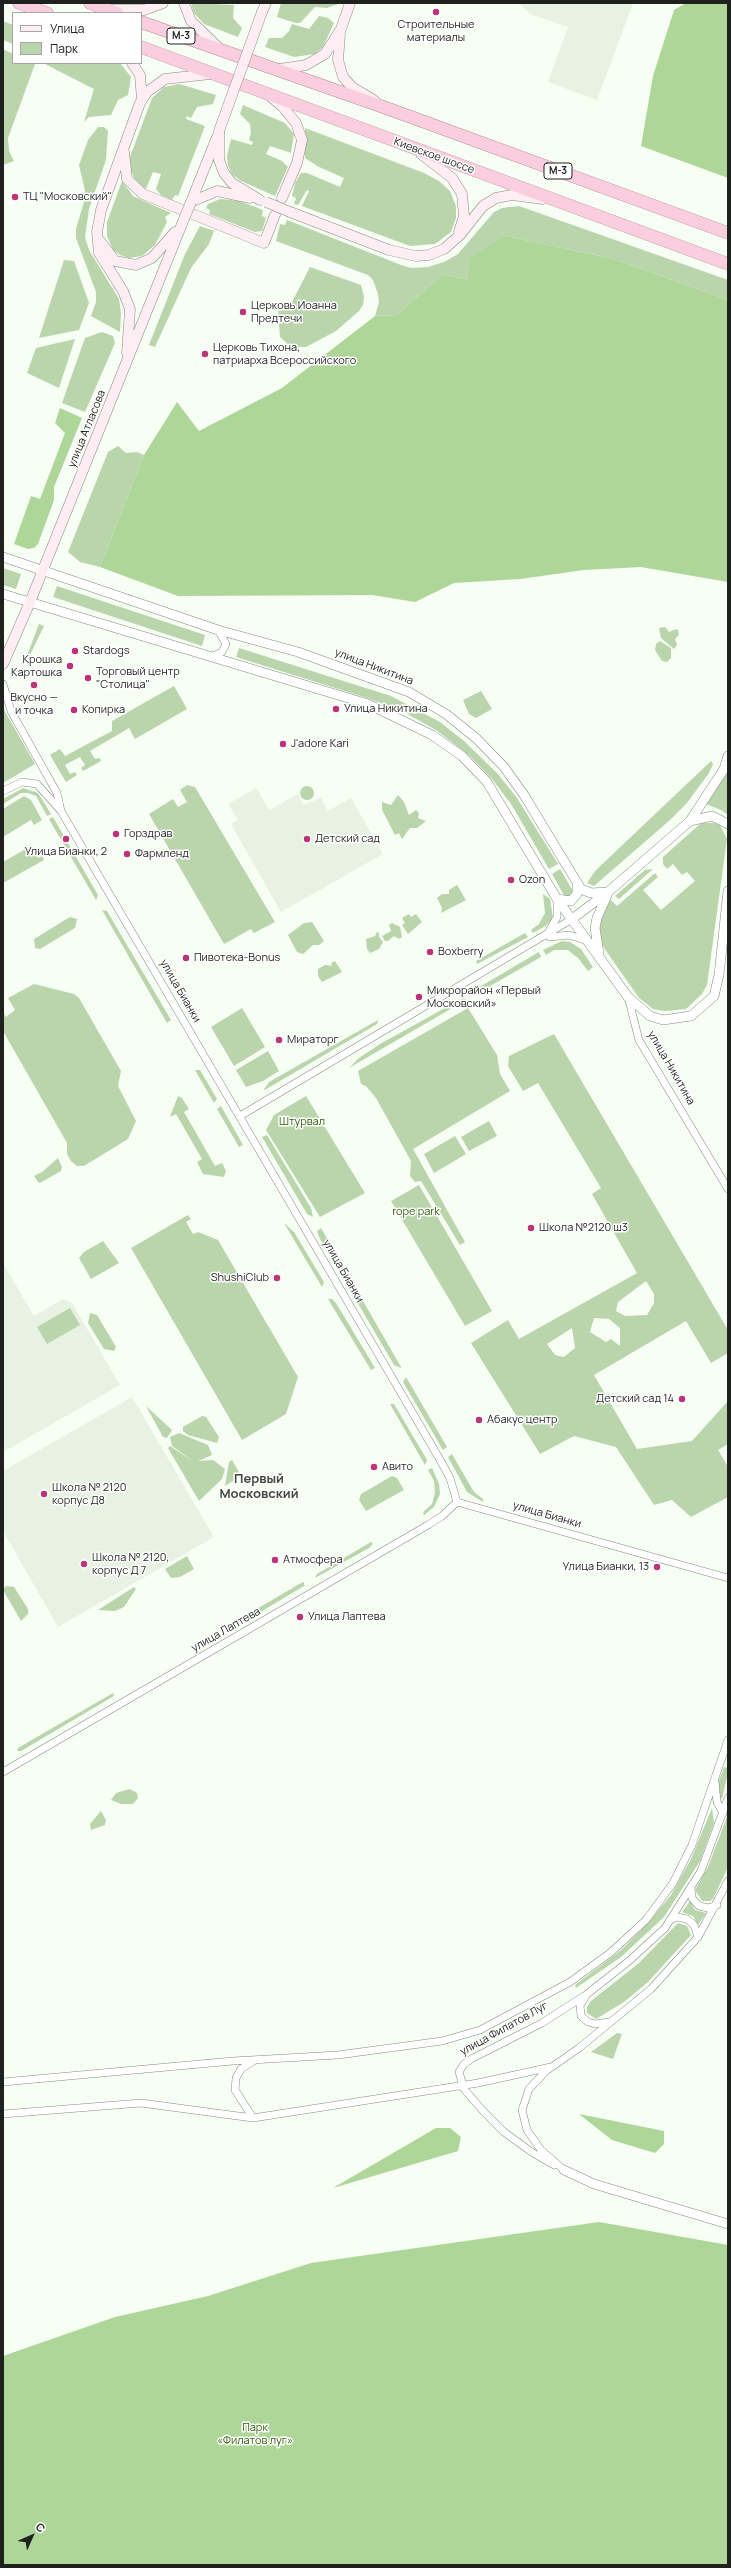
<!DOCTYPE html>
<html>
<head>
<meta charset="utf-8">
<style>
  body { margin:0 }
  #map { position:relative; width:731px; height:2568px; overflow:hidden; background:#f7fef4; font-family:Manrope,sans-serif }
  canvas { display:block }
  .frame { position:absolute; inset:0; border:4px solid #1f211e; pointer-events:none }
  .legend { position:absolute; left:12px; top:12px; width:130px; height:52px; box-sizing:border-box; background:#fff; border:1px solid #a5a6a5; margin:0; padding:5px 7px; list-style:none; font-size:12px; color:#1f211e }
  .legend li { display:flex; align-items:center; gap:8px; height:20px }
  .legend b { width:20px; border:1px solid #a5a6a5 }
  .north { position:absolute; left:12px; top:2516px; width:40px; height:40px; -webkit-text-stroke:3px #fff; paint-order:stroke; rotate:45deg; font-size:11px; font-weight:700; line-height:16px; text-align:center; color:#1f211e }
  .north::after { content:''; display:block; margin:auto; width:14px; height:18px; background:#1f211e; clip-path:polygon(50% 0,100% 100%,50% 72%,0 100%) }
</style>
</head>
<body>
<div id="map">
<canvas width="731" height="2568"></canvas>
<div class="frame"></div>
<ul class="legend">
<li><b style="height:5px;background:#feedf3"></b>Улица</li>
<li><b style="height:11px;background:#bad5ac"></b>Парк</li>
</ul>
<div class="north">С</div>
</div>
<script>
const g = document.querySelector('canvas').getContext('2d');
g.lineJoin = 'round';
function fillPath(path, color) { g.fillStyle = color; g.fill(path, 'evenodd'); }
const toPath = rows => new Path2D(rows.map(r => 'M' + r).join(''));
function trace(path, color, width, dash) { g.strokeStyle = color; g.lineWidth = width; g.lineCap = dash ? 'butt' : 'round'; g.setLineDash(dash || []); g.stroke(path); }
function label(font, color, halo, rows, align = 'center') {
  g.font = font + ' Manrope,sans-serif'; g.lineWidth = 3; g.setLineDash([]); g.textBaseline = 'middle'; g.strokeStyle = halo; g.fillStyle = color; for (const [text, x, y, turn = 0] of rows) {
    g.save(); g.translate(x, y); g.rotate((+turn || 0) * Math.PI / 180); g.textAlign = isNaN(turn) ? turn : align; if (halo) g.strokeText(text, 0, 0); g.fillText(text, 0, 0); g.restore();
  }
}
fillPath(toPath([
  [519,3,633,3,597,100,548,82,568,27,530,14],
  [256,788,269,810,298,794,303,805,321,798,328,811,351,798,383,854,281,912,231,824,238,820,228,804],
  [3,1263,34,1316,63,1299,72,1303,120,1385,3,1452],
  [132,1397,214,1537,58,1627,3,1531,3,1471]
]), '#e7f2e2');
fillPath(toPath([
  [191,3,234,5,233,18,242,28,238,37,204,24,194,13],
  [281,3,341,3,327,8,315,7,300,23,296,23,277,17],
  [319,16,328,18,334,23,323,47,315,54,294,57,265,47,269,38,282,38,289,31,292,24,309,29],
  [3,21,13,25,13,44,3,40],
  [3,49,13,54,13,63,35,64,8,138,9,151,14,161,3,165],
  [43,63,120,63,131,77,128,95,118,100,111,115,89,117,84,122,94,89],
  [179,84,216,95,213,104,197,107,191,118,187,116,186,119,205,126,178,196,175,195,172,200,161,195,156,189,161,174,153,172,146,189,135,180,131,170,130,157,152,98,164,87],
  [243,105,285,123,294,134,291,153,270,146,266,154,282,161,288,167,275,196,241,181,232,174,228,166,227,156,231,139,252,145,253,142,249,140,251,133,250,124,240,114],
  [98,127,104,127,108,131,106,160,89,209,85,237,89,250,119,299,121,314,120,332,91,316,96,302,96,292,76,238,76,229,86,195,79,165,88,140],
  [305,128,424,173,439,181,450,191,456,206,456,218,451,232,435,244,410,246,302,206,309,191,307,190,298,205,294,204,296,198,292,196,295,183,301,173,307,173,340,187,344,178,317,166,305,158],
  [122,181,133,196,171,213,165,217,167,221,165,226,155,245,142,256,129,258,120,255,113,250,107,236,107,222],
  [220,199,239,201,263,210,262,216,266,218,262,231,255,232,209,214,210,210,206,208,208,204],
  [519,206,728,280,728,300,614,259,506,236,468,280,443,274,397,315,375,316,379,302,378,294,373,280,368,275,276,241,280,224,285,225,287,220,401,265,411,268,428,267,444,262,458,254,494,212,502,208],
  [200,226,214,231,209,244,191,268,155,347,149,345,185,254],
  [64,260,74,261,89,303,79,330,39,338],
  [310,267,361,285,364,296,363,305,359,311,336,331,306,347,291,347,280,337,278,308,291,304],
  [102,332,113,336,115,343,85,412,62,403,85,338],
  [75,339,59,388,27,373,36,348],
  [118,446,126,453,137,452,144,455,100,567,80,562,68,552,108,452],
  [3,568,21,574,16,589,3,585],
  [57,586,205,635,202,646,53,597],
  [39,624,44,626,28,659,26,658],
  [665,627,669,632,676,629,678,630,679,635,675,639,677,645,674,649,661,638,659,628],
  [660,641,671,648,671,658,667,662,662,661,655,650,656,644],
  [239,648,391,696,440,722,464,741,498,774,517,798,558,864,549,869,511,804,492,779,470,756,436,730,402,711,367,698,236,657],
  [174,686,187,709,135,739,129,728,90,751,95,759,100,758,101,761,83,771,81,768,85,765,80,757,65,765,70,774,75,772,77,775,66,782,50,755,60,749,65,756,112,731,112,721],
  [481,691,492,709,476,718,469,714,463,700],
  [3,708,35,764,3,783],
  [711,761,713,764,709,773,687,803,670,820,594,886,587,883,595,871],
  [728,770,728,815,721,810,706,804],
  [187,785,195,787,275,922,254,933,251,929,224,944,149,814,173,799,178,807,187,802,180,790],
  '300 793a7 7 0 1 1 14 0a7 7 0 1 1-14 0Z',
  [23,788,38,793,51,814,47,816,36,796,28,793,21,793,3,804,3,799],
  [398,795,404,802,409,815,416,810,419,813,418,818,426,821,417,828,410,828,402,839,399,833,395,835,382,810,382,802,391,805],
  [24,796,31,800,42,820,34,825,31,820,3,837,3,809],
  [53,817,98,895,96,900,49,819],
  [701,823,714,823,720,825,727,839,707,985,702,994,686,1009,665,1011,653,1009,639,998,604,948,598,933,599,920,611,900,617,906,655,873,658,877,643,890,661,910,695,881,687,872,682,875,673,864,667,869,663,864,663,857],
  [31,846,38,858,42,856,44,860,3,883,3,862],
  [560,869,573,891,572,897,565,897,552,874],
  [653,869,619,899,615,896,645,870],
  [457,885,466,900,441,913,442,908,437,898,442,894,449,894,449,890],
  [543,894,550,899,553,918,547,925,533,933,531,930,539,924,545,913],
  [102,910,107,911,171,1020,167,1023],
  [409,914,411,917,416,914,422,922,408,934,402,925,405,923,402,918],
  [70,917,77,919,75,928,40,949,35,948,34,939],
  [312,922,324,941,319,945,313,945,303,954,297,952,288,935,304,923],
  [392,923,400,927,402,937,399,939,394,936,388,941,385,941,382,936,391,931,389,925],
  [377,932,379,933,379,937,383,942,379,949,370,953,367,949,366,939,375,936],
  [525,933,528,937,477,964,476,961],
  [562,941,570,942,581,949,593,967,588,971,579,959,568,950,554,950,546,955,543,950],
  [539,952,541,957,476,994,476,989],
  [335,961,342,972,322,982,318,976,318,969,325,965,332,966,331,963],
  [34,984,74,994,79,998,121,1071,118,1086,136,1121,128,1139,84,1166,77,1166,71,1161,67,1154,67,1143,3,1031,3,1012,6,1017,15,1010,8,998],
  [463,998,466,1000,349,1068,359,1058,380,1044],
  [242,1008,265,1047,234,1066,211,1027],
  [468,1008,497,1055,500,1074,510,1091,413,1149,465,1242,460,1245,421,1181,415,1182,410,1176,411,1161,376,1098,366,1086,361,1084,358,1071],
  [378,1020,377,1024,263,1091,269,1082],
  [554,1034,728,1330,728,1353,711,1363,686,1321,594,1375,637,1449,692,1441,728,1401,728,1444,718,1450,728,1467,728,1497,691,1517,672,1500,654,1505,616,1447,574,1436,540,1454,471,1343,508,1320,519,1339,637,1273,592,1194,601,1188,538,1083,523,1091,508,1066,509,1056],
  [646,1281,654,1294,654,1303,647,1315,625,1316,616,1311,618,1302],
  [594,1318,609,1319,620,1328,620,1346,611,1339,606,1342,590,1332],
  [572,1328,575,1348,564,1357,555,1355,547,1344],
  [268,1051,279,1071,263,1081,246,1087,236,1070],
  [195,1070,200,1070,217,1099,214,1103],
  [178,1096,182,1098,189,1109,184,1112,215,1166,222,1163,226,1171,224,1177,203,1174,197,1162,202,1159,176,1114,170,1117],
  [306,1096,365,1193,320,1217,266,1130,274,1115],
  [221,1106,243,1145,239,1147,217,1109],
  [489,1121,497,1136,469,1151,461,1137],
  [267,1135,311,1208,313,1217,307,1214,262,1137],
  [455,1136,466,1154,434,1173,424,1154],
  [58,1158,62,1167,61,1171,40,1183,38,1182,34,1176,42,1172],
  [419,1185,492,1311,465,1326,391,1201],
  [188,1215,191,1219,186,1222,193,1234,198,1232,218,1240,298,1377,286,1414,242,1440,131,1248],
  [284,1223,294,1232,324,1282,322,1287],
  [321,1228,401,1367,401,1368,394,1365,319,1237,317,1231],
  [103,1241,119,1263,91,1279,79,1258,84,1252],
  [328,1299,332,1299,336,1303,375,1368,371,1370],
  [70,1308,80,1325,47,1344,37,1327],
  [90,1313,97,1315,116,1347,114,1351,104,1349,88,1323],
  [406,1377,447,1447,443,1450,403,1382],
  [390,1404,394,1404,427,1460,425,1465],
  [146,1406,172,1430,167,1438,163,1437],
  [202,1416,206,1417,219,1437,217,1443,188,1435,183,1431,183,1427],
  [179,1433,208,1445,212,1455,198,1461,213,1460,225,1469,222,1479,199,1501,168,1448,170,1446,194,1462,172,1446,170,1437],
  [452,1454,474,1492,483,1499,483,1502,467,1492,448,1457],
  [232,1460,239,1472,236,1479,225,1486,229,1462],
  [432,1468,439,1484,440,1494,434,1507,424,1515,423,1512,432,1504,435,1493,434,1481,428,1470],
  [392,1476,397,1478,404,1490,366,1511,359,1500,361,1494],
  [371,1542,373,1544,369,1548,315,1578,317,1574],
  [187,1556,194,1569,180,1577,171,1578,165,1569],
  [301,1583,304,1582,304,1586,237,1626,233,1626,233,1623],
  [6,1586,14,1587,28,1609,28,1614,21,1621,3,1590],
  [134,1587,136,1589,124,1607,115,1611,98,1610],
  [113,1693,114,1696,21,1751,17,1751,18,1748],
  [724,1767,728,1768,728,1773,722,1799,719,1795,718,1783],
  [130,1789,137,1793,138,1798,133,1804,121,1804,111,1800,116,1793],
  [712,1808,714,1823,700,1861,664,1917,621,1957,576,1988,575,1985,620,1951,648,1923,671,1895,691,1859],
  [101,1811,106,1820,105,1825,91,1830,90,1824],
  [728,1814,728,1867,713,1899,710,1901,702,1901,695,1890,708,1867],
  [690,1901,695,1910,706,1913,698,1925,693,1916,682,1912],
  [678,1923,687,1926,691,1935,648,1982,624,2002,601,2016,596,2019,587,2013,587,2007,591,2001,639,1963],
  [617,2033,622,2034,613,2059,591,2052]
]), '#bad5ac');
fillPath(toPath([
  [686,3,728,3,728,178,641,146,653,76,674,10],
  [506,236,614,259,728,300,728,582,641,567,584,570,520,579,454,583,415,602,372,595,178,596,100,567,144,455,177,402,199,431,282,388,375,316,397,315,443,274,468,280,470,258],
  [60,408,82,418,54,487,54,500,38,544,34,548,28,549,14,544,31,496,40,499,65,433,55,423],
  [579,2114,664,2131,664,2144,655,2153,612,2140],
  [436,2128,450,2128,461,2137,458,2151,333,2188],
  [599,2222,728,2245,728,2565,3,2565,3,2356,115,2317,208,2296,311,2263]
]), '#add698');
const minor = toPath([
  [211,657,222,652,226,644,218,630],
  [3,684,11,711,57,793,61,811],
  [3,791,22,782,37,784,61,811,439,1458,450,1478,457,1502],
  [547,935,557,917,557,899],
  [550,937,569,935,588,941],
  [628,997,639,1040,728,1189],
  [240,1116,572,919],
  [457,1502,728,1578],
  [3,1772,428,1525,442,1516,457,1502],
  [715,1782,717,1802,723,1813],
  [691,1887,692,1898,699,1906,708,1908,717,1905],
  [670,1920,677,1917,687,1919,694,1925,698,1937],
  [609,2022,595,2024,588,2022,581,2016,580,2005,587,1994,629,1961,665,1928,701,1871,728,1798],
  [3,2082,233,2061,338,2055,442,2041,480,2030,570,1982,610,1953,646,1920,673,1883,692,1845,728,1740],
  [3,2114,141,2103,253,2118,478,2083,551,2067],
  [253,2118,235,2090,236,2078,241,2069,255,2060],
  [554,2165,533,2153,504,2132,484,2112,464,2089,459,2072,464,2064,473,2058,542,2023,584,1996],
  [564,2170,541,2150,527,2130,522,2110,529,2089,546,2071,579,2048,651,1989,698,1937,728,1881]
]);
const tertiary = toPath([
  [3,557,218,630,298,652,409,692,446,714,477,739,504,767,524,795,581,889,591,893,608,892],
  [3,594,368,704,432,735,462,756,487,782,557,899,628,997,650,1016,663,1020,691,1016,714,996,719,975,728,891],
  [690,821,712,816,728,824],
  [557,899,571,901,577,894,577,885],
  [572,919,608,892,690,821,724,769,728,756],
  [599,954,595,928,597,918,608,893],
  [564,2170,594,2184,728,2224]
]);
const secondary = toPath([
  [184,3,191,21,219,48],
  [110,10,144,10,163,3],
  [262,12,266,3],
  [340,34,338,60,343,77,352,87,375,101],
  [132,63,140,75,142,99],
  [280,69,306,65,325,54,341,29,350,3],
  [271,97,283,107,296,123,302,140,297,163,282,198],
  [219,131,219,160,224,173,232,183,260,200],
  [124,152,127,179,143,194,264,243,275,215],
  [421,154,452,178,462,194,464,216,459,232],
  [191,202,217,191,250,198],
  [191,202,217,137],
  [290,212,389,250,416,256,429,255,444,249,460,235,483,206,496,198,512,195,543,199],
  [100,241,115,261,136,265,152,258,175,232],
  [127,353,130,309,123,291,99,253,97,232,101,210,140,103,147,92,165,79,210,74],
  [3,664,30,602,184,219]
]);
const trunk = toPath([
  [19,3,47,13],
  [90,3,117,13],
  [141,22,389,109,728,233],
  [141,47,728,264]
]);
trace(minor, '#848a81', 8);
trace(tertiary, '#848a81', 10);
trace(secondary, '#848a81', 11);
trace(trunk, '#ad8a96', 13);
trace(minor, '#fff', 7);
trace(tertiary, '#fff', 9);
trace(secondary, '#feedf3', 10);
trace(trunk, '#fbcedf', 12);
const secondaryBridge = toPath([
  [219,131,262,12],
  [266,202,290,212],
  [184,219,191,202]
]);
trace(secondaryBridge, '#848a81', 11, []);
trace(secondaryBridge, '#feedf3', 10);
for (const [x, y, r, color] of [
  [436,12,4,"#ba3477"],
  [15,197,4,"#ba3477"],
  [243,312,4,"#ba3477"],
  [205,354,4,"#ba3477"],
  [75,651,4,"#ba3477"],
  [70,666,4,"#ba3477"],
  [88,678,4,"#ba3477"],
  [34,685,4,"#ba3477"],
  [336,709,4,"#ba3477"],
  [74,710,4,"#ba3477"],
  [283,744,4,"#ba3477"],
  [116,834,4,"#ba3477"],
  [66,839,4,"#ba3477"],
  [307,839,4,"#ba3477"],
  [127,854,4,"#ba3477"],
  [511,880,4,"#ba3477"],
  [430,952,4,"#ba3477"],
  [186,958,4,"#ba3477"],
  [419,997,4,"#ba3477"],
  [279,1040,4,"#ba3477"],
  [531,1228,4,"#ba3477"],
  [277,1278,4,"#ba3477"],
  [682,1399,4,"#ba3477"],
  [479,1420,4,"#ba3477"],
  [374,1467,4,"#ba3477"],
  [44,1494,4,"#ba3477"],
  [275,1560,4,"#ba3477"],
  [84,1564,4,"#ba3477"],
  [657,1567,4,"#ba3477"],
  [300,1617,4,"#ba3477"]
]) { const dot = new Path2D(); dot.arc(x, y, r, 0, 2 * Math.PI); g.fillStyle = color; g.fill(dot); trace(dot, '#fff', 1.5); }
for (const [x, y, w] of [
  [181,36,28],
  [558,171,28]
]) { const box = new Path2D(); box.roundRect(x - w / 2, y - 8, w, 16, 3); g.fillStyle = '#fff'; g.fill(box); trace(box, '#1f211e', 1); }
label('bold 10px', '#1f211e', null, [
  ["М-3",181,36],
  ["М-3",558,171]
]);
label('11px', '#1f211e', '#fff', [
  ["Строительные",436,25,"center"],
  ["материалы",436,38,"center"],
  ["ТЦ \"Московский\"",23,197],
  ["Церковь Иоанна",251,306],
  ["Предтечи",251,319],
  ["Церковь Тихона,",213,348],
  ["патриарха Всероссийского",213,361],
  ["Stardogs",83,651],
  ["Крошка",62,660,"right"],
  ["Картошка",62,673,"right"],
  ["Торговый центр",96,672],
  ["\"Столица\"",96,685],
  ["Вкусно —",34,698,"center"],
  ["и точка",34,711,"center"],
  ["Улица Никитина",344,709],
  ["Копирка",82,710],
  ["J'adore Kari",291,744],
  ["Горздрав",124,834],
  ["Детский сад",315,839],
  ["Улица Бианки, 2",66,852,"center"],
  ["Фармленд",135,854],
  ["Ozon",519,880],
  ["Boxberry",438,952],
  ["Пивотека-Bonus",194,958],
  ["Микрорайон «Первый",427,991],
  ["Московский»",427,1004],
  ["Мираторг",287,1040],
  ["Школа №2120 ш3",539,1228],
  ["ShushiClub",269,1278,"right"],
  ["Детский сад 14",674,1399,"right"],
  ["Абакус центр",487,1420],
  ["Авито",382,1467],
  ["Школа № 2120",52,1488],
  ["корпус Д8",52,1501],
  ["Школа № 2120,",92,1558],
  ["корпус Д 7",92,1571],
  ["Атмосфера",283,1560],
  ["Улица Бианки, 13",649,1567,"right"],
  ["Улица Лаптева",308,1617]
], 'left');
label('11px', '#1f211e', '#fff', [
  ["Киевское шоссе",434,156,20],
  ["улица Атласова",87,429,-68],
  ["улица Никитина",374,667,21],
  ["улица Бианки",180,991,60],
  ["улица Никитина",671,1068,60],
  ["улица Бианки",343,1271,60],
  ["улица Бианки",547,1515,16],
  ["улица Лаптева",226,1630,-30],
  ["улица Филатов Луг",504,2029,-29]
]);
label('11px', '#306106', '#fff', [
  ["Штурвал",302,1122],
  ["rope park",416,1212],
  ["Парк",255,2428],
  ["«Филатов луг»",255,2441]
]);
label('bold 13px', '#434941', '#fff', [
  ["Первый",259,1479],
  ["Московский",259,1494]
]);
</script>
</body>
</html>
